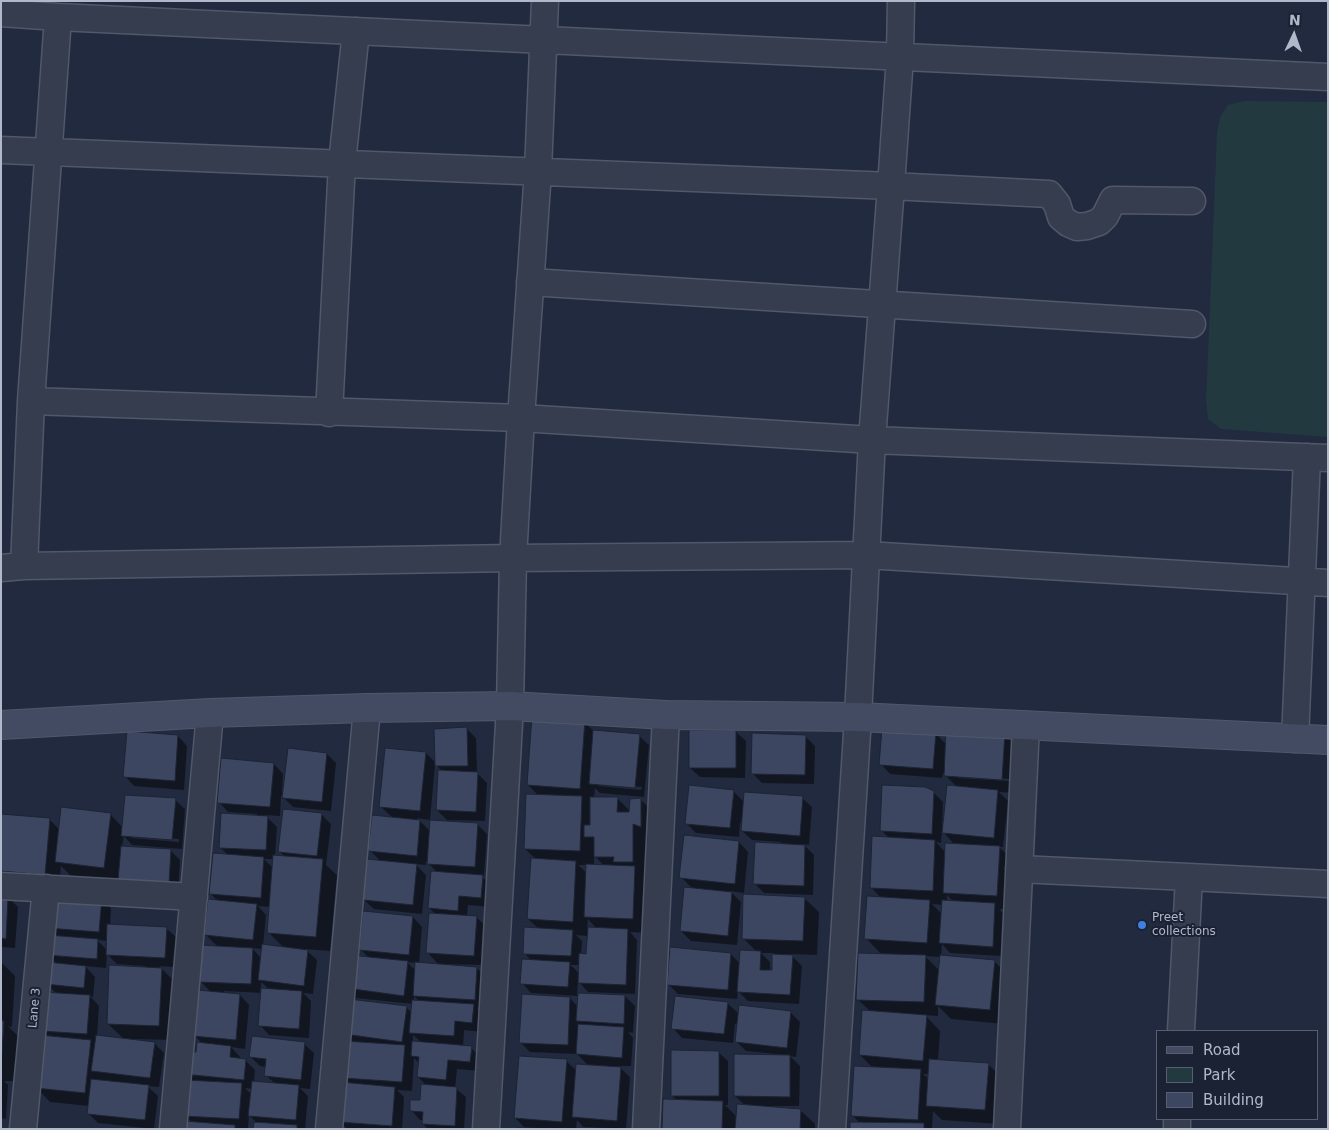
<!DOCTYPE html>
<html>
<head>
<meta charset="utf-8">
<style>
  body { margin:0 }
  #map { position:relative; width:1329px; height:1130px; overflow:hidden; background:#212a3f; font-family:"DejaVu Sans",sans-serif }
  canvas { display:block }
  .frame { position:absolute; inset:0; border:2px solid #b1b8ca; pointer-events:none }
  .legend { position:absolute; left:1156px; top:1030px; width:162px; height:90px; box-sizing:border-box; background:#1a2234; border:1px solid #565e70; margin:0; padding:6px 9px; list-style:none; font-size:15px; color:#b1b8ca }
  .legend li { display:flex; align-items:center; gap:10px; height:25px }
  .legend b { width:25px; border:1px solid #565e70 }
  .north { position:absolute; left:1269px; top:10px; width:50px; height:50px; -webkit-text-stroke:4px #1a2234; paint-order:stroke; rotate:3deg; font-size:14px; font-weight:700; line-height:20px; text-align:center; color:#b1b8ca }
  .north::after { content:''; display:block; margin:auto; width:18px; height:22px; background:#b1b8ca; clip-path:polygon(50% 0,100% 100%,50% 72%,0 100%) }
</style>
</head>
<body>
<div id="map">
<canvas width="1329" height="1130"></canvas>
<div class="frame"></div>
<ul class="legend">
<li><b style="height:6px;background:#434b62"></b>Road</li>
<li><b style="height:14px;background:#233940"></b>Park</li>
<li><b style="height:14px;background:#3d4660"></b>Building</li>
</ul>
<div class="north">N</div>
</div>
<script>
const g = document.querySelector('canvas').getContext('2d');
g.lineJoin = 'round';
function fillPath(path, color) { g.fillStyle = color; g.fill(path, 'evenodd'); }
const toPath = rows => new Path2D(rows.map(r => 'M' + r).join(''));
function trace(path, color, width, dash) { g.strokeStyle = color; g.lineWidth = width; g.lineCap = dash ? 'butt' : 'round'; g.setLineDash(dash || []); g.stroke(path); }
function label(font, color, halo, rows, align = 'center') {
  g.font = font + ' "DejaVu Sans",sans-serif'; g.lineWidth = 4; g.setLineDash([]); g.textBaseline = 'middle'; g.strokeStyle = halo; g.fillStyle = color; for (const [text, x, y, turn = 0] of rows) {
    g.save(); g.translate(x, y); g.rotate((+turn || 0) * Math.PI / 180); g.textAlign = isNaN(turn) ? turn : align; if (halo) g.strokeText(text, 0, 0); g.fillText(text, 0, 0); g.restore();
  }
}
fillPath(toPath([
  [1244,101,1328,102,1328,437,1221,429,1208,419,1206,400,1217,134,1220,117,1228,105]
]), '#233940');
fillPath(toPath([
  [584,722,595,732,639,736,649,745,644,797,600,793,595,788,594,798,617,798,631,812,641,800,655,814,647,876,644,876,649,882,647,933,630,932,637,940,635,994,588,992,578,981,577,994,625,996,635,1006,633,1033,628,1032,633,1038,631,1066,618,1066,630,1077,626,1129,583,1127,577,1120,576,1129,511,1129,526,1129,515,1118,566,1061,577,1071,589,1066,577,1054,530,1052,520,1042,570,998,578,1007,579,996,531,993,522,983,532,961,524,953,539,929,528,919,537,860,525,849,539,796,528,785],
  [599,784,642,787,641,790,599,786],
  [594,855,604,866,594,865],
  [578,865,587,865,587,873],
  [588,919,597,929,587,928],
  [576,935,588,936,587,955,581,955,582,941],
  [570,965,580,965,579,974,575,969],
  [467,729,476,738,477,773,487,783,485,821,447,820,437,810,443,772,435,764,430,820,417,818,431,832,477,824,487,834,484,876,481,876,492,886,490,907,468,905,467,916,476,917,486,926,484,965,438,964,428,953,436,914,429,908,438,873,426,861,426,865,415,864,426,875,422,914,374,909,364,900,381,862,370,850,393,818,380,806,426,753,437,764],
  [736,732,746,741,745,778,700,777,690,768],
  [936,734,947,745,1005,734,1019,748,1016,793,999,792,1008,801,1003,847,999,847,1014,861,1011,909,999,909,1004,914,1002,956,950,953,942,944,941,956,994,961,1009,976,1004,1024,951,1019,938,1006,938,1016,925,1015,940,1031,938,1061,988,1064,1003,1079,999,1124,942,1120,933,1111,932,1128,941,1129,851,1129,860,1123,853,1116,873,1068,860,1055,870,1011,857,999,882,955,866,938,882,899,871,887,890,839,881,830,933,792,943,802,942,826,944,826,957,787,943,773,942,778,890,774,881,764],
  [958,776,1009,779,1009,781,958,778],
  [942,831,955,845,946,853,936,842,941,843],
  [947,895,954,902,947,901],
  [932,904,943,905,943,915],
  [925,956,941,957,940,971],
  [923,1074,930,1074,929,1079],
  [178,736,187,746,184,790,134,786,125,776],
  [805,736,815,746,814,784,762,783,752,773],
  [327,754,336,763,331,811,293,807,281,795,280,816,265,815,277,827,275,857,285,857,280,852,321,814,331,824,326,865,337,875,330,951,305,949,317,960,313,994,303,993,311,1001,309,1038,269,1035,260,1025,262,993,224,991,224,994,240,995,249,1005,245,1049,231,1047,240,1057,240,1060,245,1060,255,1070,254,1082,275,1084,266,1075,267,1067,260,1066,251,1057,304,1044,314,1053,310,1089,300,1088,308,1096,305,1129,255,1129,255,1121,249,1115,248,1128,184,1129,193,1123,184,1115,192,1081,184,1074,203,1044,194,1035,211,992,200,981,218,947,206,935,218,901,211,894,229,856,220,847,257,817,257,814,228,812,219,802,274,764,283,774,282,793,284,793],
  [264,859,274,859,273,868],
  [258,906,270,907,268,932,284,948,263,946,266,915],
  [252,948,262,949,261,958],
  [261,982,269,989,261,989],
  [245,1088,252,1089,252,1095],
  [733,791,744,802,802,798,812,807,809,845,803,844,814,855,813,895,764,893,754,883,781,842,752,840,742,831,743,823,740,823,739,837,696,833,686,823],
  [175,800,185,809,182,849,132,845,124,836,122,847,171,851,180,860,178,893,119,881,71,876,61,866,59,889,1,884,1,815,49,819,60,830,110,814,123,828],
  [131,835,179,839,179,842,131,838],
  [739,842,748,852,744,893,730,891,741,902,737,945,691,941,681,931,693,889,681,877],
  [1,897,8,897,18,907,15,948,1,947],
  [102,898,111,908,110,925,166,928,176,937,175,967,159,966,176,983,173,1040,135,1039,135,1041,154,1043,164,1053,159,1087,147,1086,158,1096,154,1129,98,1123,88,1113,89,1106,50,1102,36,1087,49,1037,42,1030,57,994,46,983,58,965,48,955,59,937,49,927],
  [97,940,108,941,108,951],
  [107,954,117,964,145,966,108,1024,124,1039,97,1036,99,1006,90,996,93,997,95,977,85,966,106,968],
  [804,898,819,912,817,955,790,954,802,966,799,1004,748,1001,738,991,737,999,678,994,668,984,731,954,740,964,757,952,743,938],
  [761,953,774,953,773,972,770,971,770,962],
  [413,917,422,927,419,964,477,968,486,977,484,1009,477,1009,483,1015,482,1032,464,1030,463,1047,471,1048,481,1057,479,1071,457,1069,455,1088,466,1097,464,1129,428,1129,423,1124,423,1120,420,1120,411,1110,421,1102,427,1086,418,1077,419,1063,414,1058,412,1091,397,1090,404,1097,402,1129,347,1129,340,1122,351,1084,344,1077,355,1043,346,1034,406,1007,412,1013,413,1004,356,998,347,988,369,958,360,949],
  [407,962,416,963,416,971],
  [414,996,420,1002,414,1001],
  [413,1035,422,1043,413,1042],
  [1,962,15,976,12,1027,8,1026,18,1036,15,1081,4,1081,8,1085,6,1119,1,1118],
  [727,1003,739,1014,790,1012,800,1022,796,1057,790,1056,800,1066,799,1106,769,1106,768,1108,800,1110,815,1124,815,1129,663,1129,677,1101,672,1095,718,1052,728,1061,728,1105,725,1105,737,1117,746,1106,735,1096,774,1056,775,1054,746,1051,736,1041,738,1024,735,1024,733,1043,682,1038,673,1028]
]), '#0007');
const building = toPath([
  [532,716,585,720,580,789,527,785,532,716],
  [467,727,468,766,435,766,434,729,467,727],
  [882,728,936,732,933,769,879,765,882,728],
  [946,729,1005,732,1002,780,944,776,946,729],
  [593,730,640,734,635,788,589,784,593,730],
  [689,730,736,730,736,768,689,768,689,730],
  [127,731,178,735,175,781,123,777,127,731],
  [752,733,806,735,805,775,751,774,752,733],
  [288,748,327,753,322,802,282,798,288,748],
  [385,748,426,752,420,811,379,807,385,748],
  [221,758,274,763,270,807,217,803,221,758],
  [438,770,478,772,476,812,436,810,438,770],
  [689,785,734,790,730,828,685,824,689,785],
  [882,785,925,787,934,791,932,834,880,831,882,785],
  [947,785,998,790,994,838,942,833,947,785],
  [744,792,803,796,800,836,741,831,744,792],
  [526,794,582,796,580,851,524,849,526,794],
  [125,795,176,798,172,840,121,836,125,795],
  [590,797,618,797,617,812,629,812,630,799,641,798,641,827,633,824,633,862,613,862,614,857,594,857,594,837,584,837,584,825,590,825,590,797],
  [61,807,111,813,104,868,55,862,61,807],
  [283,809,322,813,317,856,278,852,283,809],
  [221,813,268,816,266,850,219,848,221,813],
  [1,814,50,818,45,875,1,871,1,814],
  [372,815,420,820,417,856,368,851,372,815],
  [430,820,478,823,475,867,427,864,430,820],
  [684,835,739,841,735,884,679,878,684,835],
  [872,836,935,840,933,891,870,888,872,836],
  [755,842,805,845,804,886,753,884,755,842],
  [945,843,1000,846,997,896,943,893,945,843],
  [121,846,171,849,169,884,118,880,121,846],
  [213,853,264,857,261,898,209,894,213,853],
  [273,855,323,859,316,937,267,933,273,855],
  [531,858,576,861,573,922,527,919,531,858],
  [367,859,417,864,413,905,363,900,367,859],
  [586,864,635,866,633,919,584,917,586,864],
  [431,871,483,875,481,898,459,896,458,911,428,908,431,871],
  [684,887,732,892,728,936,680,931,684,887],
  [50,892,102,897,99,932,47,928,50,892],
  [743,894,805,897,803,941,742,939,743,894],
  [1,895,8,896,6,939,1,938,1,895],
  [867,896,930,900,927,943,864,939,867,896],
  [208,899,257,904,253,940,204,935,208,899],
  [942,900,995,903,993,947,939,943,942,900],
  [363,911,413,916,409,955,359,950,363,911],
  [429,913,477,916,474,956,426,953,429,913],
  [107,924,167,927,165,958,106,955,107,924],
  [524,927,573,930,571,956,523,954,524,927],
  [588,927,628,929,626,985,578,983,579,953,586,954,588,927],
  [48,935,98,939,97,959,46,955,48,935],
  [262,944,308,950,304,986,258,980,262,944],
  [200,945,253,948,251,984,198,982,200,945],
  [670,947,731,953,728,990,667,985,670,947],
  [740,950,761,951,760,970,772,970,772,954,793,955,790,995,737,992,740,950],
  [858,953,926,955,924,1002,856,1000,858,953],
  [350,955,408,961,404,996,346,988,350,955],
  [940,955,995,960,990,1010,935,1005,940,955],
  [522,959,570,962,568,987,520,984,522,959],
  [47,962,86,966,84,988,45,984,47,962],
  [415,962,477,967,475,1000,413,996,415,962],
  [109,965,162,968,159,1026,107,1024,109,965],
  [261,988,302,991,299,1029,258,1026,261,988],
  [197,990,240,994,236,1040,193,1036,197,990],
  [43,992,90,995,87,1034,41,1031,43,992],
  [578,993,625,995,624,1024,576,1021,578,993],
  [522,994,570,997,568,1045,519,1043,522,994],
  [675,996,728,1002,724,1034,671,1029,675,996],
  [349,999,407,1006,402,1042,344,1034,349,999],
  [412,1000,474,1004,472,1023,455,1021,454,1036,409,1033,412,1000],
  [739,1005,791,1011,787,1048,735,1042,739,1005],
  [862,1010,927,1015,923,1061,859,1055,862,1010],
  [1,1021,4,1021,1,1067,1,1021],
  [578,1024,624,1027,622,1058,576,1054,578,1024],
  [40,1035,91,1040,85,1093,35,1088,40,1035],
  [96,1035,155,1042,150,1078,91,1071,96,1035],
  [252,1036,305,1042,301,1080,264,1076,266,1059,249,1057,252,1036],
  [345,1041,405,1045,402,1082,343,1078,345,1041],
  [412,1041,472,1046,470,1062,448,1060,446,1080,417,1077,419,1057,411,1056,412,1041],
  [197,1042,231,1046,230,1057,246,1059,244,1080,183,1074,185,1051,196,1052,197,1042],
  [671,1050,719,1051,719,1096,671,1096,671,1050],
  [734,1054,790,1055,790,1097,734,1096,734,1054],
  [519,1056,567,1059,562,1122,514,1118,519,1056],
  [929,1059,989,1063,985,1110,926,1106,929,1059],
  [576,1064,621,1067,617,1121,572,1117,576,1064],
  [854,1066,921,1069,918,1120,851,1116,854,1066],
  [91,1079,149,1085,145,1120,87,1114,91,1079],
  [186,1080,242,1083,239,1119,183,1116,186,1080],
  [252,1081,299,1085,296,1120,248,1116,252,1081],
  [341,1082,395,1087,392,1126,339,1122,341,1082],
  [421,1084,457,1087,455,1126,422,1124,423,1112,410,1111,410,1100,420,1100,421,1084],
  [663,1099,723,1101,722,1129,662,1129,663,1099],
  [737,1104,801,1109,800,1129,735,1129,737,1104],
  [184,1121,235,1125,235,1129,183,1129,184,1121],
  [254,1122,297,1125,297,1129,253,1129,254,1122],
  [850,1122,924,1123,924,1129,850,1129,850,1122],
  [510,1127,551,1129,510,1129,510,1127]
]);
fillPath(building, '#3d4660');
trace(building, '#1c2436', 1);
const street = toPath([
  [1,13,58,17,1328,77],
  [58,17,31,401,521,418,872,440,1328,458],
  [1,150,891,186,1049,194,1057,204,1061,217,1068,223,1077,227,1087,226,1099,222,1105,216,1113,200,1192,201],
  [530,282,1192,324],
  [329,413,342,163,356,31],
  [24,566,31,401],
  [1,568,24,566,513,558,866,555,1328,583],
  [1295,739,1307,457],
  [1019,869,1189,877],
  [1,886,194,897],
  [1181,1031,1189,877,1328,884],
  [23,1129,46,888],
  [173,1129,210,713],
  [329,1129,367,708],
  [486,1129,510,706,513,558,521,418,538,171,545,1],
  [646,1129,666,715],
  [832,1129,858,717,872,440,891,186,900,57,901,1],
  [1007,1129,1026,725],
  [1177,1129,1177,1119]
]);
const secondary = toPath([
  [1,725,210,713,367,708,510,706,666,715,858,717,1328,740]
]);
trace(street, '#50586a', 29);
trace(secondary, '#50586a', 30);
trace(street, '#353d4f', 26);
trace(secondary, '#434b62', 28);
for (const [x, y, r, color] of [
  [1142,925,5,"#3f7fe0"]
]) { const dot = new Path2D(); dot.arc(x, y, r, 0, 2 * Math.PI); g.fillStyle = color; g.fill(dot); trace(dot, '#1a2234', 2); }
label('12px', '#b1b8ca', '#1a2234', [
  ["Preet",1152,918],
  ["collections",1152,932]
], 'left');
label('12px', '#b1b8ca', '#1a2234', [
  ["Lane 3",35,1008,-85]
]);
</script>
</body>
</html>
